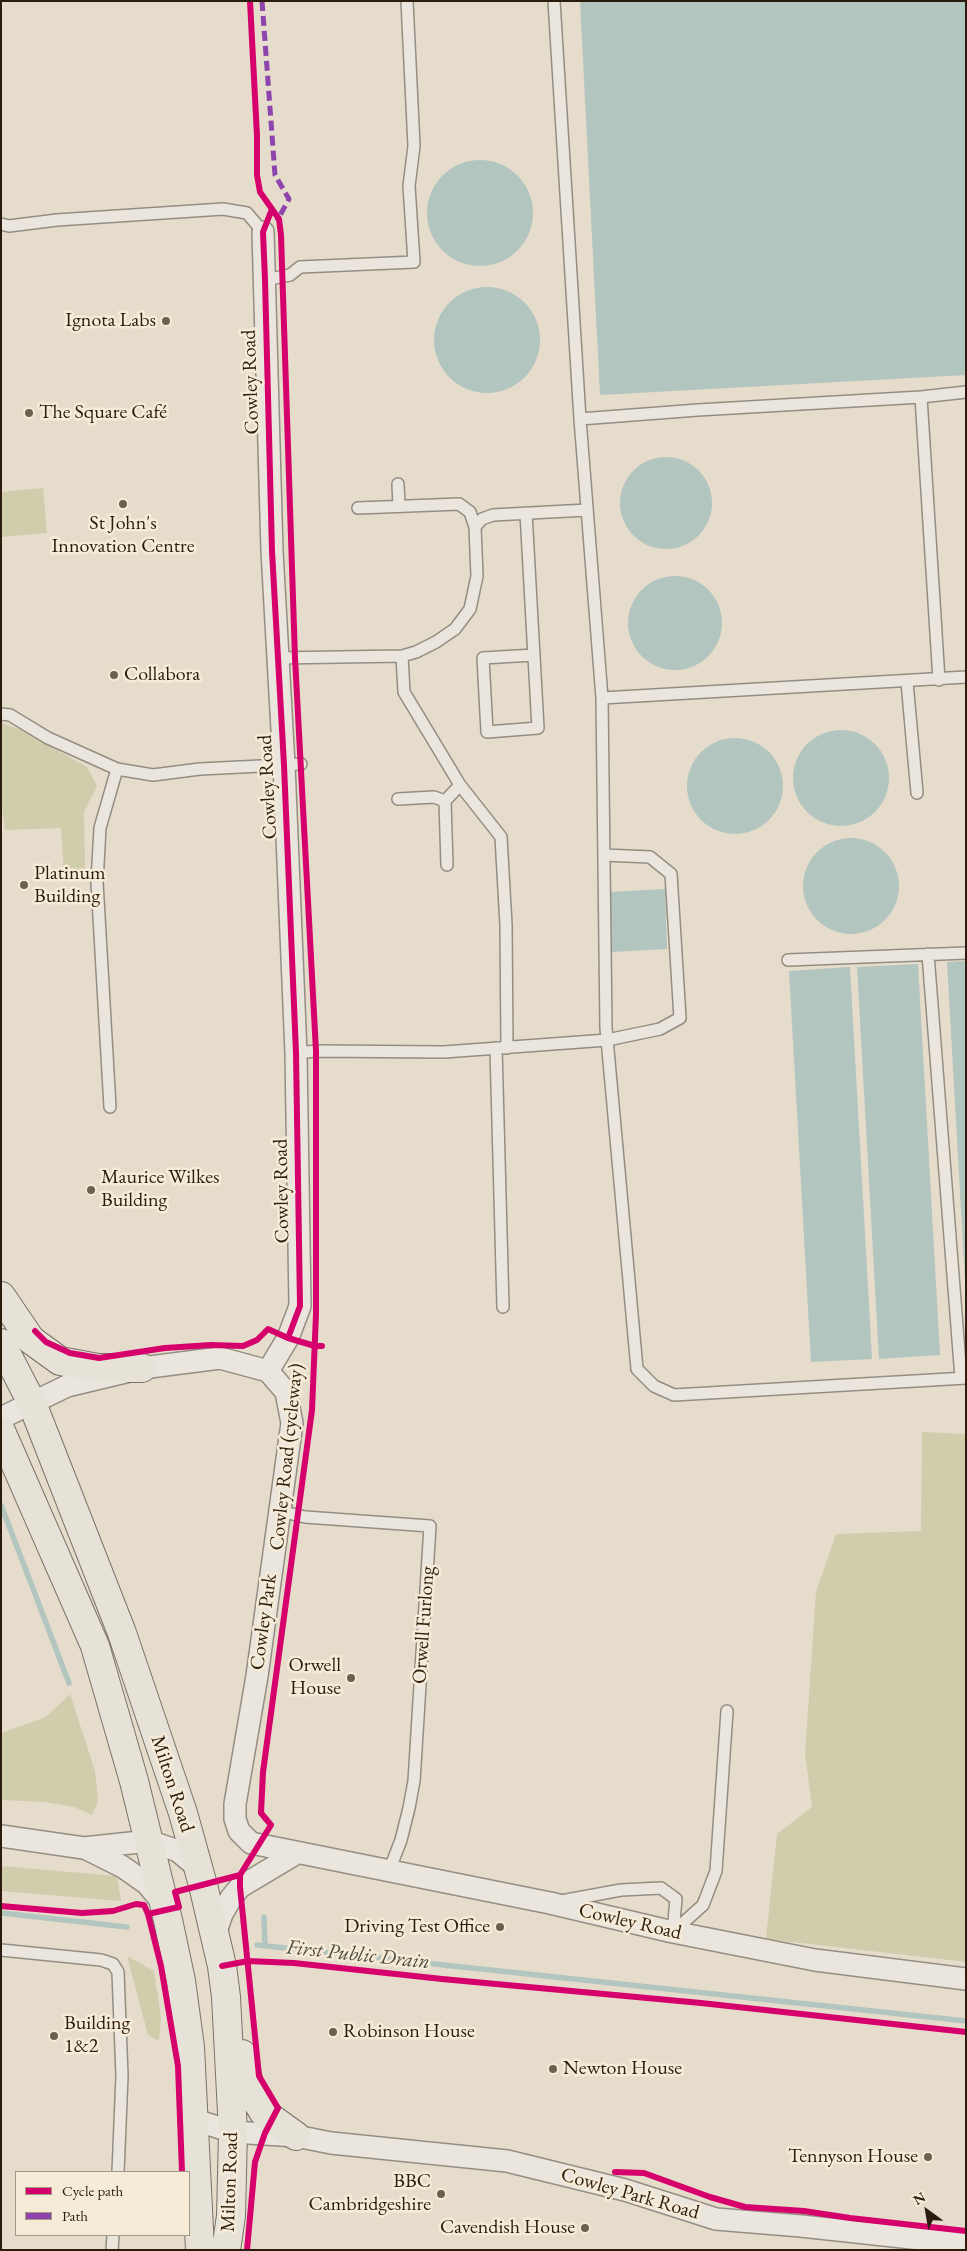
<!DOCTYPE html>
<html>
<head>
<meta charset="utf-8">
<style>
  body { margin:0 }
  #map { position:relative; width:967px; height:2251px; overflow:hidden; background:#e6dccc; font-family:"EB Garamond",serif }
  canvas { display:block }
  .frame { position:absolute; inset:0; border:2px solid #2b1c0d; pointer-events:none }
  .legend { position:absolute; left:15px; top:2171px; width:175px; height:65px; box-sizing:border-box; background:#f5ebd7; border:1px solid #a49886; margin:0; padding:6px 9px; list-style:none; font-size:15px; color:#2b1c0d }
  .legend li { display:flex; align-items:center; gap:10px; height:25px }
  .legend b { width:25px; border:1px solid #a49886 }
  .north { position:absolute; left:902px; top:2186px; width:50px; height:50px; -webkit-text-stroke:4px #f5ebd7; paint-order:stroke; rotate:328deg; font-size:14px; font-weight:700; line-height:20px; text-align:center; color:#2b1c0d }
  .north::after { content:''; display:block; margin:auto; width:18px; height:22px; background:#2b1c0d; clip-path:polygon(50% 0,100% 100%,50% 72%,0 100%) }
</style>
</head>
<body>
<div id="map">
<canvas width="967" height="2251"></canvas>
<div class="frame"></div>
<ul class="legend">
<li><b style="height:6px;background:#d6006c"></b>Cycle path</li>
<li><b style="height:6px;background:#8e44ad"></b>Path</li>
</ul>
<div class="north">N</div>
</div>
<script>
const g = document.querySelector('canvas').getContext('2d');
g.lineJoin = 'round';
function fillPath(path, color) { g.fillStyle = color; g.fill(path, 'evenodd'); }
const toPath = rows => new Path2D(rows.map(r => 'M' + r).join(''));
function trace(path, color, width, dash) { g.strokeStyle = color; g.lineWidth = width; g.lineCap = dash ? 'butt' : 'round'; g.setLineDash(dash || []); g.stroke(path); }
function label(font, color, halo, rows, align = 'center') {
  g.font = font + ' "EB Garamond",serif'; g.lineWidth = 5; g.setLineDash([]); g.textBaseline = 'middle'; g.strokeStyle = halo; g.fillStyle = color; for (const [text, x, y, turn = 0] of rows) {
    g.save(); g.translate(x, y); g.rotate((+turn || 0) * Math.PI / 180); g.textAlign = isNaN(turn) ? turn : align; if (halo) g.strokeText(text, 0, 0); g.fillText(text, 0, 0); g.restore();
  }
}
fillPath(toPath([
  [43,488,47,533,1,537,1,492],
  [1,723,19,729,87,767,97,786,84,812,85,869,64,874,61,828,5,830,1,801],
  [922,1432,966,1434,966,1962,766,1939,777,1834,812,1807,805,1754,816,1592,836,1534,921,1531],
  [70,1694,95,1771,98,1801,92,1815,74,1807,46,1802,1,1800,1,1733,46,1717],
  [1,1866,117,1876,121,1901,1,1891],
  [127,1956,154,1971,161,2018,159,2041,148,2035]
]), '#cfcdac');
fillPath(toPath([
  [580,1,966,1,966,375,600,395],
  '427 213a53 53 0 1 1 106 0a53 53 0 1 1-106 0Z',
  '434 340a53 53 0 1 1 106 0a53 53 0 1 1-106 0Z',
  '620 503a46 46 0 1 1 92 0a46 46 0 1 1-92 0Z',
  '628 623a47 47 0 1 1 94 0a47 47 0 1 1-94 0Z',
  '793 778a48 48 0 1 1 96 0a48 48 0 1 1-96 0Z',
  '687 786a48 48 0 1 1 96 0a48 48 0 1 1-96 0Z',
  '803 886a48 48 0 1 1 96 0a48 48 0 1 1-96 0Z',
  [665,889,667,949,611,952,608,892],
  [966,961,966,1298,947,962],
  [918,964,940,1355,879,1359,857,967],
  [850,967,872,1359,811,1362,789,971]
]), '#b3c5bf');
trace(toPath([
  [1,1505,69,1683],
  [1,1913,127,1927],
  [264,1917,265,1945],
  [257,1945,966,2021]
]), '#b3c5bf', 5.5);
const service = toPath([
  [554,1,580,419],
  [1,224,9,226,57,220,223,209,247,213,263,232],
  [265,280,290,275,300,267,414,262,409,186,414,146,407,1],
  [966,392,921,397,698,410,580,419,602,698,966,677],
  [921,397,939,680],
  [398,484,399,506],
  [358,508,459,504,470,512,475,527],
  [526,513,538,728,487,732,483,658,534,655],
  [402,656,404,692,460,785,501,837,506,925,507,1048],
  [277,658,402,656,416,652,436,642,455,629,470,609,477,576,475,527,482,519,493,515,587,510],
  [907,682,917,793],
  [602,698,606,1028,637,1369,654,1386,674,1395,966,1378],
  [1,714,10,715,48,738,117,769,153,775,200,769,301,764],
  [398,799,434,797,445,801],
  [447,865,445,801,460,785],
  [928,954,961,1378],
  [788,960,966,953],
  [496,1048,503,1307],
  [296,1053,316,1051,444,1052,607,1040,660,1029,680,1018,671,874,650,857,604,855],
  [110,1107,97,882,100,828,117,769],
  [280,1511,305,1517,430,1526,414,1781,409,1808,401,1840,389,1871],
  [561,1901,621,1890,661,1888,676,1899,673,1932],
  [673,1932,703,1905,716,1871,727,1711],
  [1,1950,101,1960,113,1964,118,1972,122,2076,118,2172],
  [112,2250,113,2235]
]);
const minor = toPath([
  [263,232,272,551,284,765,296,1053,300,1306,288,1338,268,1371],
  [1,1418,67,1386,142,1368,220,1358,268,1371,286,1392,292,1423,257,1676,235,1804,235,1819,239,1831,251,1843,550,1903,673,1932,815,1960,966,1979],
  [1,1836,84,1848,149,1841,178,1851,197,1867],
  [85,1848,123,1867,147,1884,163,1903],
  [214,1937,222,1914,231,1898,240,1887,297,1853],
  [195,2120,233,2132,296,2136,331,2143,507,2161,625,2190,716,2219,801,2226,966,2244]
]);
const primary = toPath([
  [1,1296,31,1340,60,1361,98,1368,142,1368],
  [1,1343,32,1403,122,1633,183,1813,203,1885,222,1966,226,1997,233,2132,231,2216,226,2250],
  [1,1431,95,1646,134,1781,168,1920,181,1981,190,2047,200,2250],
  [242,2054,251,2092,264,2113,296,2136]
]);
trace(service, '#948d82', 14);
trace(minor, '#948d82', 24);
trace(primary, '#7a7268', 30);
trace(service, '#eae6de', 11);
trace(minor, '#eae6de', 21);
trace(primary, '#e7e2d8', 28);
trace(toPath([
  [262,1,275,175,289,199,277,221]
]), '#8e44ad', 5, [10, 5]);
trace(toPath([
  [272,209,263,232,265,280,272,551,284,765,296,1053,300,1306,288,1338],
  [35,1331,46,1342,70,1353,99,1358,165,1348,211,1345,243,1346,257,1340,268,1329,288,1338,315,1346,322,1346],
  [240,1875,271,1825,261,1813,263,1772,312,1410,316,1314,316,1051,295,658,281,235,279,219,260,192,257,175,257,136,250,1],
  [240,1875,240,1887,259,2076,278,2108,265,2133,255,2162,247,2250],
  [1,1906,82,1913,113,1911,136,1904,144,1905,148,1914,161,1966,178,2066,182,2172],
  [148,1914,179,1907,175,1892,240,1875],
  [222,1966,248,1961,294,1963,442,1979,701,2003,966,2032],
  [615,2172,644,2173,710,2197,745,2207,804,2211,850,2218,966,2231]
]), '#d6006c', 6);
for (const [x, y, r, color] of [
  [166,321,5,"#6c5f50"],
  [29,413,5,"#6c5f50"],
  [123,504,5,"#6c5f50"],
  [114,675,5,"#6c5f50"],
  [24,885,5,"#6c5f50"],
  [91,1190,5,"#6c5f50"],
  [351,1678,5,"#6c5f50"],
  [500,1927,5,"#6c5f50"],
  [333,2032,5,"#6c5f50"],
  [54,2036,5,"#6c5f50"],
  [553,2069,5,"#6c5f50"],
  [928,2157,5,"#6c5f50"],
  [441,2194,5,"#6c5f50"],
  [585,2228,5,"#6c5f50"]
]) { const dot = new Path2D(); dot.arc(x, y, r, 0, 2 * Math.PI); g.fillStyle = color; g.fill(dot); trace(dot, '#f5ebd7', 2); }
label('20px', '#2b1c0d', '#f5ebd7', [
  ["Ignota Labs",156,321,"right"],
  ["The Square Café",39,413],
  ["St John's",123,524,"center"],
  ["Innovation Centre",123,547,"center"],
  ["Collabora",124,675],
  ["Platinum",34,874],
  ["Building",34,897],
  ["Maurice Wilkes",101,1178],
  ["Building",101,1201],
  ["Orwell",341,1666,"right"],
  ["House",341,1689,"right"],
  ["Driving Test Office",490,1927,"right"],
  ["Building",64,2024],
  ["1&2",64,2047],
  ["Robinson House",343,2032],
  ["Newton House",563,2069],
  ["Tennyson House",918,2157,"right"],
  ["BBC",431,2182,"right"],
  ["Cambridgeshire",431,2205,"right"],
  ["Cavendish House",575,2228,"right"]
], 'left');
label('20px', '#2b1c0d', '#f5ebd7', [
  ["Cowley Road",251,382,-92],
  ["Cowley Road",268,787,-93],
  ["Cowley Road",282,1191,-91],
  ["Cowley Road (cycleway)",287,1457,-84],
  ["Cowley Park",264,1622,-82],
  ["Orwell Furlong",424,1625,-86],
  ["Milton Road",172,1784,72],
  ["Cowley Road",630,1922,13],
  ["Milton Road",230,2182,-88],
  ["Cowley Park Road",630,2194,16]
]);
label('italic 21px', '#4d4c41', '#f5ebd7', [
  ["First Public Drain",358,1955,6]
]);
</script>
</body>
</html>
